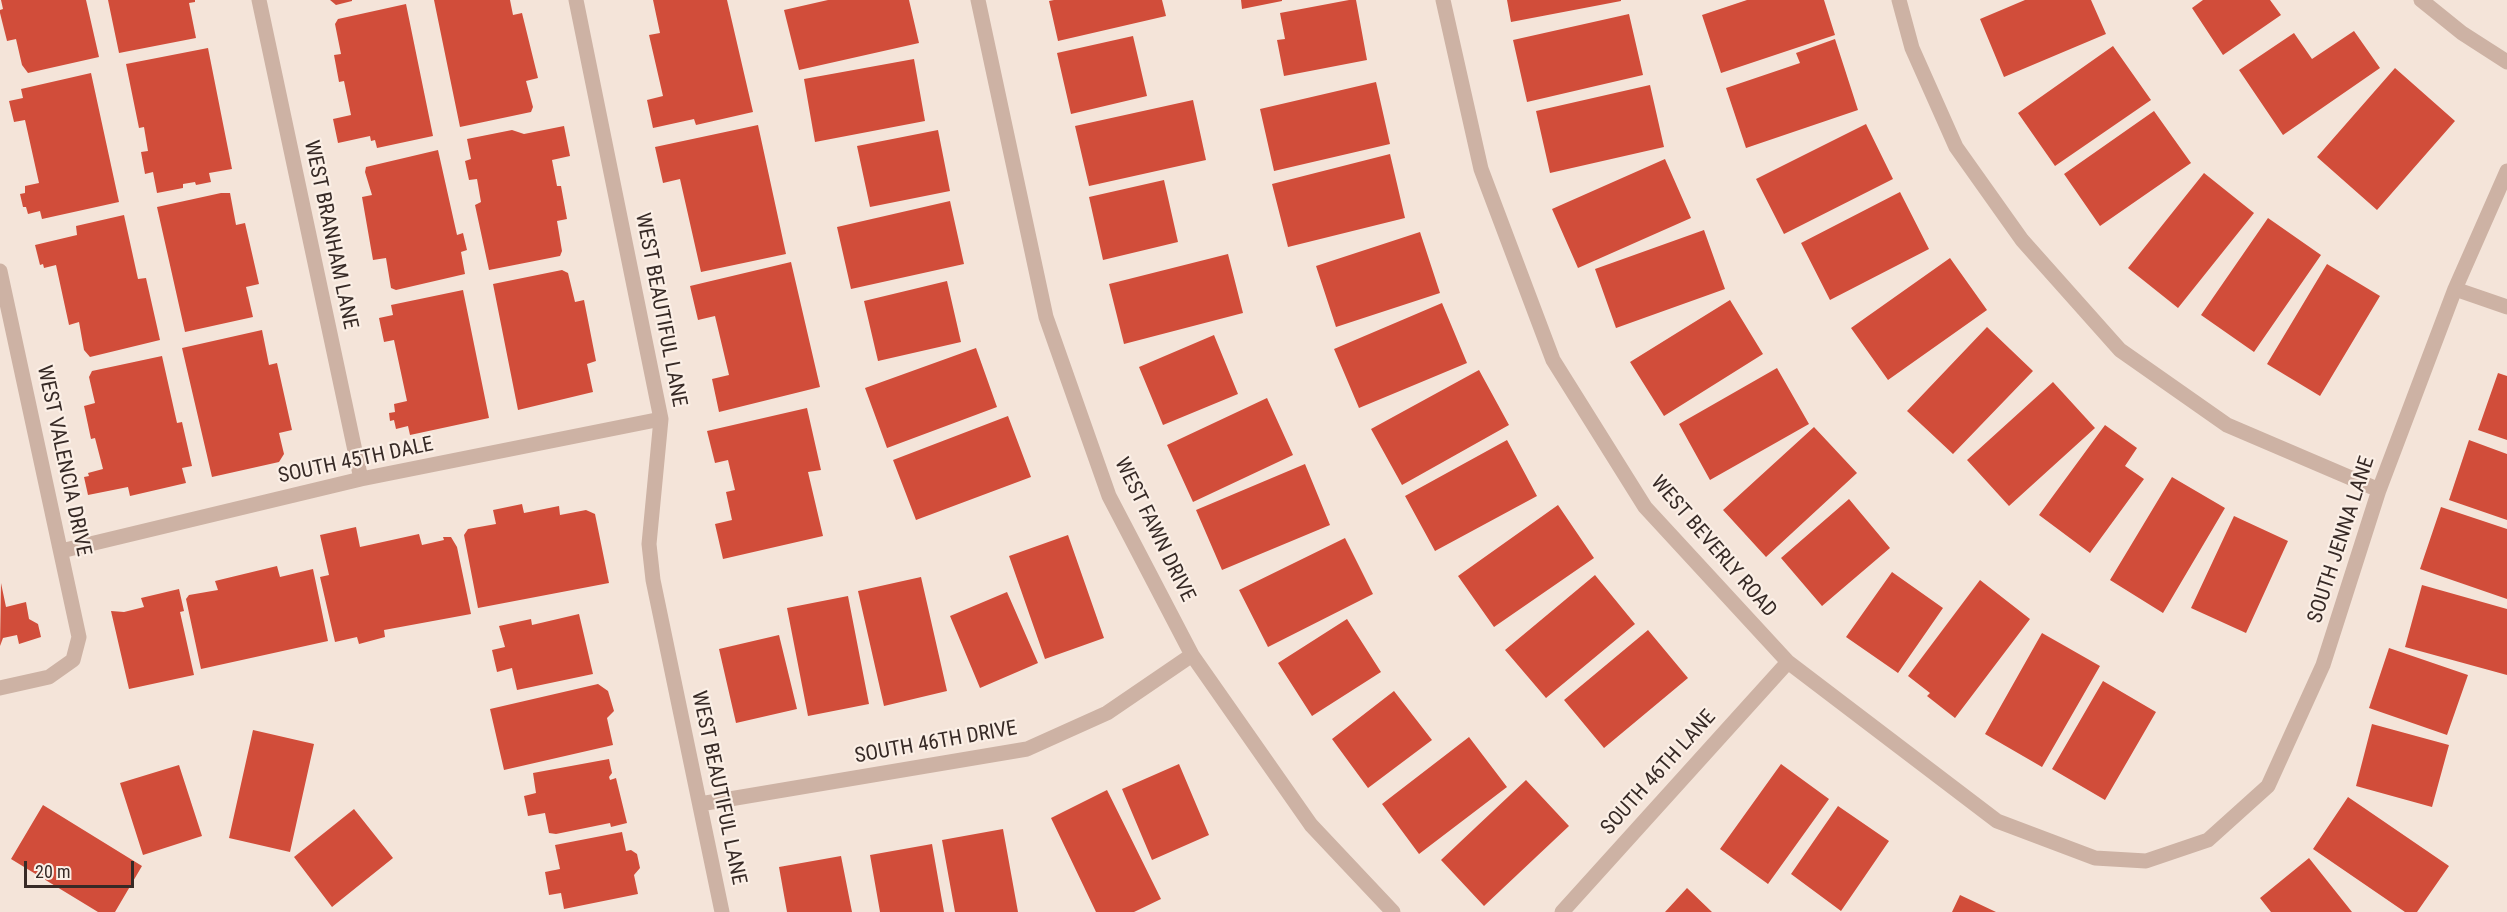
<!DOCTYPE html>
<html>
<head>
<meta charset="utf-8">
<style>
  body { margin:0 }
  #map { position:relative; width:2507px; height:912px; overflow:hidden; background:#f4e4d9; font-family:"Roboto Condensed",sans-serif }
  canvas { display:block }
  .scale { position:absolute; left:24px; top:861px; width:110px; height:27px; box-sizing:border-box; border:3px solid #372a26; border-top:0; padding-left:8px; font-size:18px; line-height:21px; white-space:nowrap; color:#372a26; -webkit-text-stroke:4px #fbefe6; paint-order:stroke }
</style>
</head>
<body>
<div id="map">
<canvas width="2507" height="912"></canvas>
<div class="scale">20 m</div>
</div>
<script>
const g = document.querySelector('canvas').getContext('2d');
g.lineJoin = 'round';
function fillPath(path, color) { g.fillStyle = color; g.fill(path, 'evenodd'); }
const toPath = rows => new Path2D(rows.map(r => 'M' + r).join(''));
function trace(path, color, width, dash) { g.strokeStyle = color; g.lineWidth = width; g.lineCap = dash ? 'butt' : 'round'; g.setLineDash(dash || []); g.stroke(path); }
function label(font, color, halo, rows, align = 'center') {
  g.font = font + ' "Roboto Condensed",sans-serif'; g.lineWidth = 4.5; g.setLineDash([]); g.textBaseline = 'middle'; g.strokeStyle = halo; g.fillStyle = color; for (const [text, x, y, turn = 0] of rows) {
    g.save(); g.translate(x, y); g.rotate((+turn || 0) * Math.PI / 180); g.textAlign = isNaN(turn) ? turn : align; if (halo) g.strokeText(text, 0, 0); g.fillText(text, 0, 0); g.restore();
  }
}
fillPath(toPath([
  [1,0,86,0,99,57,28,73,22,65,16,39,7,41,0,13,0,10,3,9],
  [108,0,195,0,195,2,189,3,196,38,119,53],
  [330,0,352,0,352,1,336,5],
  [434,0,510,0,513,15,522,13,538,78,526,81,533,107,531,112,460,127],
  [653,0,727,0,753,112,696,125,694,119,653,128,647,100,663,96,649,35,660,33],
  [828,0,909,0,919,43,799,70,784,10],
  [1054,0,1162,0,1166,16,1058,41,1049,1],
  [1241,0,1282,0,1282,1,1242,9],
  [1349,0,1356,0,1367,60,1284,76,1277,40,1285,39,1280,13],
  [1507,0,1621,0,1621,1,1511,22],
  [1747,0,1824,0,1835,35,1721,73,1702,15],
  [2025,0,2091,0,2106,34,2004,77,1980,19],
  [2203,0,2270,0,2281,15,2223,55,2192,8],
  [406,4,433,136,377,148,375,140,371,141,370,136,338,143,333,119,351,115,344,81,339,82,334,55,341,54,335,24,338,19],
  [1629,14,1643,75,1527,102,1513,40],
  [2354,31,2380,68,2283,135,2239,70,2294,33,2312,59],
  [1133,36,1147,96,1071,114,1057,53],
  [1835,39,1858,110,1746,148,1726,88,1800,63,1796,53],
  [2113,46,2151,100,2055,166,2018,113],
  [208,48,232,169,209,173,211,182,196,185,195,182,183,184,183,188,157,193,153,172,145,174,141,152,148,151,144,127,139,128,126,64],
  [914,59,925,121,815,142,804,79],
  [2395,68,2455,121,2377,210,2317,157],
  [91,73,119,202,42,219,40,211,28,214,26,207,23,207,20,194,25,193,25,186,39,183,25,120,14,122,9,101,23,98,21,89],
  [1376,82,1390,144,1274,171,1260,109],
  [1650,85,1664,147,1550,173,1536,111],
  [1193,100,1206,160,1089,186,1075,126],
  [2154,111,2191,163,2100,226,2064,174],
  [1866,124,1893,179,1784,234,1756,179],
  [758,125,786,254,701,272,680,179,663,183,655,147],
  [564,126,570,156,552,160,557,186,561,186,567,219,557,221,562,251,560,256,489,270,475,205,481,202,477,179,469,180,465,161,471,159,467,139,512,130,524,134],
  [938,130,950,191,870,207,857,146],
  [438,150,457,235,463,233,467,250,461,252,465,274,396,290,391,288,386,258,373,260,362,197,372,195,365,172,366,167],
  [1390,154,1405,218,1288,247,1272,184],
  [1665,159,1691,218,1578,268,1552,209],
  [2204,173,2254,213,2178,308,2128,268],
  [1164,180,1178,242,1103,260,1089,197],
  [1900,192,1929,249,1830,300,1801,243],
  [221,193,230,193,236,225,245,223,259,284,246,287,253,317,185,332,157,207],
  [950,201,964,264,851,289,837,227],
  [124,215,138,279,146,278,160,340,90,357,84,350,79,322,69,325,56,265,44,268,43,264,40,265,35,245,77,235,76,226],
  [2268,218,2321,255,2254,352,2201,315],
  [1704,230,1725,289,1616,328,1595,269],
  [1420,232,1440,293,1336,327,1316,266],
  [1228,254,1243,313,1124,344,1109,284],
  [1950,258,1987,310,1888,380,1851,328],
  [791,262,820,387,719,412,712,379,729,375,715,316,698,320,690,286],
  [2327,264,2380,296,2320,396,2267,364],
  [562,270,568,273,575,302,584,300,596,361,587,364,593,392,518,410,493,284],
  [947,281,961,342,878,361,864,301],
  [463,290,489,418,410,435,408,426,396,429,394,420,390,421,389,413,395,412,394,404,407,401,394,340,384,342,379,318,393,315,391,305],
  [1730,300,1763,354,1664,416,1630,362],
  [1442,303,1467,363,1359,408,1334,349],
  [1987,327,2033,371,1953,454,1907,411],
  [262,330,269,365,277,363,292,430,279,433,284,454,279,462,212,477,182,348],
  [1214,335,1238,394,1163,425,1139,367],
  [976,348,997,407,887,448,865,388],
  [162,356,177,423,182,422,192,466,182,468,186,483,130,496,128,487,88,495,84,477,89,476,88,473,103,469,95,438,91,439,84,406,95,403,89,377,92,371],
  [1777,368,1809,424,1710,480,1679,424],
  [1479,370,1509,425,1402,485,1371,429],
  [2498,373,2507,376,2507,440,2478,430],
  [2053,382,2095,428,2009,506,1967,460],
  [1267,398,1293,455,1193,502,1167,445],
  [807,408,821,470,808,472,823,536,723,559,715,524,732,520,726,492,735,490,728,460,715,463,707,431],
  [1008,416,1031,477,916,520,893,460],
  [2105,425,2137,448,2125,466,2144,479,2090,553,2039,515],
  [1814,427,1857,473,1766,557,1723,510],
  [1507,440,1537,496,1435,551,1405,496],
  [2469,440,2507,454,2507,520,2449,500],
  [1305,464,1330,525,1222,570,1196,510],
  [2172,477,2225,508,2163,613,2110,580],
  [1849,499,1890,548,1822,606,1781,558],
  [522,504,524,513,559,506,560,515,586,510,595,514,609,583,478,608,464,535,468,529,496,524,493,510],
  [1558,505,1594,558,1494,627,1458,576],
  [2441,507,2507,529,2507,599,2420,569],
  [2234,516,2288,541,2246,633,2191,608],
  [356,527,360,547,419,534,422,545,444,540,443,537,451,537,457,547,471,614,384,630,385,637,359,644,357,637,335,642,320,577,329,575,320,535],
  [1068,535,1104,638,1045,659,1009,556],
  [1345,538,1373,594,1268,647,1239,590],
  [277,566,280,577,313,569,328,641,201,669,186,599,189,595,218,590,215,581],
  [1892,572,1943,608,1898,673,1846,637],
  [1595,575,1635,624,1546,698,1505,650],
  [921,577,947,691,884,706,858,591],
  [1980,580,2030,619,1955,718,1927,696,1930,693,1908,676],
  [1,583,6,607,26,602,29,619,38,624,41,637,19,644,17,635,3,638,0,646],
  [2422,585,2507,609,2507,675,2405,647],
  [179,589,184,611,180,612,194,675,129,689,111,611,124,612,144,607,141,598],
  [1007,592,1038,663,980,688,950,616],
  [848,596,869,704,808,716,787,608],
  [579,614,593,674,517,690,512,668,497,672,492,650,505,647,499,626,531,619,532,625],
  [1347,619,1381,672,1312,716,1278,663],
  [1648,630,1688,678,1604,748,1564,700],
  [2042,633,2100,666,2042,767,1985,734],
  [779,635,797,709,736,723,719,649],
  [2389,648,2468,675,2447,735,2369,708],
  [2103,681,2156,712,2105,800,2052,769],
  [598,684,608,691,614,711,607,718,613,745,504,770,490,709],
  [1394,691,1432,740,1368,788,1332,739],
  [2372,724,2449,745,2432,807,2356,786],
  [253,730,314,744,290,852,229,838],
  [1469,737,1507,787,1419,854,1382,804],
  [609,759,612,773,609,777,610,780,616,778,627,823,611,827,610,823,556,834,549,833,545,813,528,816,524,796,536,793,533,773],
  [1179,764,1209,835,1152,860,1122,789],
  [1781,764,1829,799,1768,884,1720,849],
  [179,765,202,836,143,855,120,783],
  [1526,780,1569,826,1484,906,1441,860],
  [1107,790,1161,899,1134,912,1096,912,1051,818],
  [2348,797,2449,866,2417,912,2405,912,2313,849],
  [43,805,142,866,115,912,98,912,11,859],
  [1838,806,1889,841,1841,911,1791,874],
  [354,809,393,858,332,907,294,857],
  [1003,829,1018,912,955,912,942,840],
  [622,832,626,851,631,850,637,854,640,868,634,875,638,894,564,909,561,893,549,895,545,872,560,869,555,845],
  [932,844,944,912,880,912,870,855],
  [841,856,852,912,787,912,779,867],
  [2309,858,2352,912,2271,912,2260,898],
  [1687,888,1712,912,1665,912],
  [1960,895,1996,912,1952,912]
]), '#d14d3a');
trace(toPath([
  [259,0,361,479],
  [576,0,661,419,649,544,653,580,722,912],
  [978,0,1046,317,1109,496,1192,655,1311,825,1393,912],
  [1443,0,1481,169,1553,360,1645,507,1788,662,1997,821,2095,858,2146,861,2208,840,2268,786,2323,665,2379,490,2455,289,2507,171],
  [1899,0,1912,48,1956,147,2022,240,2120,350,2227,425,2379,490],
  [2421,0,2462,33,2507,62],
  [0,271,79,637,73,660,49,677,0,688],
  [2455,289,2507,307],
  [61,551,361,479,661,419],
  [700,804,1027,749,1107,713,1192,655],
  [1562,912,1788,662]
]), '#cdb2a4', 15);
label('21px', '#372a26', '#fbefe6', [
  ["WEST BRANHAM LANE",330,235,78],
  ["WEST BEAUTIFUL LANE",660,310,79],
  ["WEST VALENCIA DRIVE",63,461,78],
  ["SOUTH 45TH DALE",356,461,-12],
  ["WEST FAWN DRIVE",1154,530,64],
  ["SOUTH JENNA LANE",2342,540,-72],
  ["WEST BEVERLY ROAD",1713,547,49],
  ["SOUTH 46TH DRIVE",936,743,-10],
  ["SOUTH 46TH LANE",1659,773,-48],
  ["WEST BEAUTIFUL LANE",718,788,78]
]);
</script>
</body>
</html>
